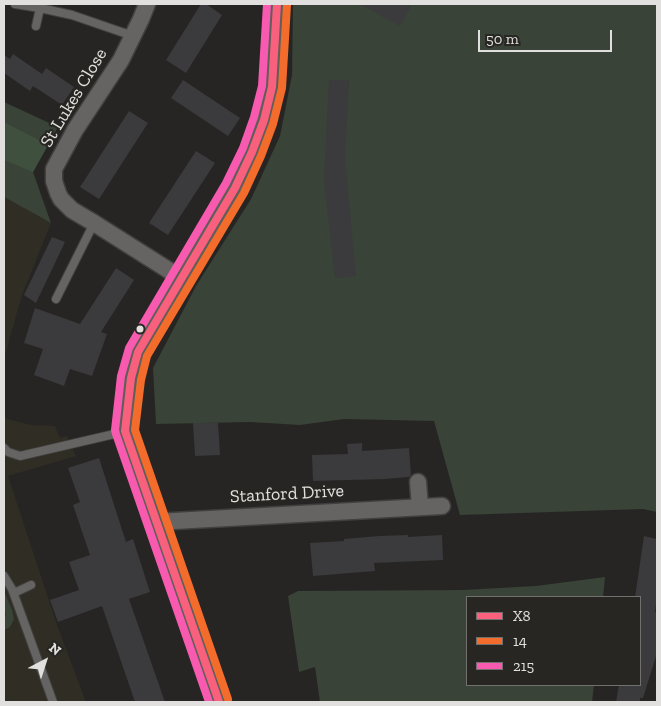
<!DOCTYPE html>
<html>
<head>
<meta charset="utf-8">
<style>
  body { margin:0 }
  #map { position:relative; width:661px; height:706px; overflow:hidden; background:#262523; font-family:"Zilla Slab",serif }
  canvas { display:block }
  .frame { position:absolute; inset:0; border:5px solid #e1e0de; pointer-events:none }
  .legend { position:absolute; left:466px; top:596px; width:175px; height:90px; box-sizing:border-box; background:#272622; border:1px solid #71706d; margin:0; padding:6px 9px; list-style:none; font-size:15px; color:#e1e0de }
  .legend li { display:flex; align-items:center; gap:10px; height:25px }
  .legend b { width:25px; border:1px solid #71706d }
  .north { position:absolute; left:20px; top:636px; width:50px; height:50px; -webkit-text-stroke:4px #272622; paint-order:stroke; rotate:40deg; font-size:14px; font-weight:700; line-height:20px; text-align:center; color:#e1e0de }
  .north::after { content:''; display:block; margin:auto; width:18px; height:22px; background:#e1e0de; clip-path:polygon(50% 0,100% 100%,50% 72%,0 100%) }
  .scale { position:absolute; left:478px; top:30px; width:134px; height:22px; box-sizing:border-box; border:2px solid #e1e0de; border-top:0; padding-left:6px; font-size:15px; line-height:18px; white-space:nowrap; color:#e1e0de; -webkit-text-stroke:4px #272622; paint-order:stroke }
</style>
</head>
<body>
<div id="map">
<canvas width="661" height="706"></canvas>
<div class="frame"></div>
<ul class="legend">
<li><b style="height:6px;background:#f8607d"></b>X8</li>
<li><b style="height:6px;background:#f36c2b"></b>14</li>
<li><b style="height:6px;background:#f75aaf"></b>215</li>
</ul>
<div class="north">N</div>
<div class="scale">50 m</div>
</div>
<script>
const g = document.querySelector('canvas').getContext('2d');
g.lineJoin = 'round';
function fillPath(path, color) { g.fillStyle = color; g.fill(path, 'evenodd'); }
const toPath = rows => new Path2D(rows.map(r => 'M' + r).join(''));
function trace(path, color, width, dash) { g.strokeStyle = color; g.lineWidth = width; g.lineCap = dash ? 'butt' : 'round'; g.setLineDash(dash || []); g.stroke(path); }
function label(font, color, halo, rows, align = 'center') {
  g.font = font + ' "Zilla Slab",serif'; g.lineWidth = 4; g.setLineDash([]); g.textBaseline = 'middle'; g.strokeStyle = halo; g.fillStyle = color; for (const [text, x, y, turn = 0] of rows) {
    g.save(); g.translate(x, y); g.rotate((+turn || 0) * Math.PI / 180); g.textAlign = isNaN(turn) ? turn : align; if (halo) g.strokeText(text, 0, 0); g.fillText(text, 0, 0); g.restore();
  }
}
fillPath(toPath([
  [4,197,51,223,22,295,4,359],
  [4,416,7,419,31,425,55,426,60,438,67,436,76,456,8,476,57,625,86,702,4,702]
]), '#302d24');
fillPath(toPath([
  [293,4,657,4,657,512,643,509,460,515,434,421,344,419,300,425,250,422,156,424,153,368,196,286,251,199,280,136,292,75],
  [4,102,58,127,33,172,51,223,4,197],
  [605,577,603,597,467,597,467,685,594,685,592,702,320,702,315,667,299,672,288,596,298,591,463,590,536,586],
  [4,591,12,610,14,619,10,627,4,630,4,616,6,615,4,610]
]), '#394338');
fillPath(toPath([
  [4,122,48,145,33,172,4,160]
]), '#3f503f');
fillPath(toPath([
  [201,4,206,4,222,15,186,73,166,60],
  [360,4,412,4,400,26],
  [13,54,42,74,46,68,74,87,62,105,33,86,30,91,4,73,4,55,10,59],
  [183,80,240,118,228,136,171,98],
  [329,80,349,80,345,159,356,276,335,278,324,179],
  [129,111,148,123,99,199,80,187],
  [196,151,215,163,168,235,149,223],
  [52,237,65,242,36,303,24,295],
  [116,268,134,280,101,332,107,334,92,376,70,369,64,386,34,375,43,349,24,343,35,308,80,324],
  [193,423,218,423,220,455,195,456],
  [362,443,362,451,409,448,411,475,409,477,385,479,313,481,312,455,348,454,347,444],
  [99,458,126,542,133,539,150,592,129,599,165,702,135,702,102,606,58,622,50,600,79,590,69,562,90,555,73,505,80,502,68,468],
  [408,535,408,537,442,535,443,560,374,563,375,571,313,576,310,543,344,541,344,539,379,536],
  [644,536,657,539,657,598,655,612,657,613,657,653,643,698,640,698,640,702,616,702,619,685,640,685,640,597,635,597]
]), '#3b3a3d');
const lane = toPath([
  [15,4,40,8,72,15,133,36],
  [36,26,40,8],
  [56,299,94,223],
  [4,448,8,452,20,456,123,432],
  [4,576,12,589,53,702],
  [14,593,31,585]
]);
const street = toPath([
  [147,4,141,19,121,60,75,130,54,169,54,181,58,193,61,199,72,210,94,223,181,278],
  [418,482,420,507],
  [156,522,442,506]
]);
const secondary = toPath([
  [219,702,187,608,125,431,131,378,138,352,235,188,252,152,264,120,272,87,277,4]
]);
trace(lane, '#41403f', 10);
trace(street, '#41403f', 19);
trace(secondary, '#41403f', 25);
trace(lane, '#656462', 8);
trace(street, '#656462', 16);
trace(secondary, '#605e59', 22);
trace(toPath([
  [219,702,125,431,131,378,138,352,235,188,252,152,264,120,272,87,277,4]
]), '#f8607d', 8);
trace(toPath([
  [228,699,135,430,141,380,147,356,244,193,261,156,273,124,282,88,287,5]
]), '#f36c2b', 8);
trace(toPath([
  [209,702,116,434,115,430,121,376,129,348,226,183,243,148,254,117,262,86,267,4]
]), '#f75aaf', 8);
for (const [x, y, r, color] of [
  [140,329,4.5,"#e1e0de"]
]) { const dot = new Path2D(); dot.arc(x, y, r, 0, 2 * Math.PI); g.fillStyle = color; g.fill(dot); trace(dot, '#272622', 2); }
label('18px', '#e1e0de', '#272622', [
  ["St Lukes Close",74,98,-59],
  ["Stanford Drive",287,494,-3]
]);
</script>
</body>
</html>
